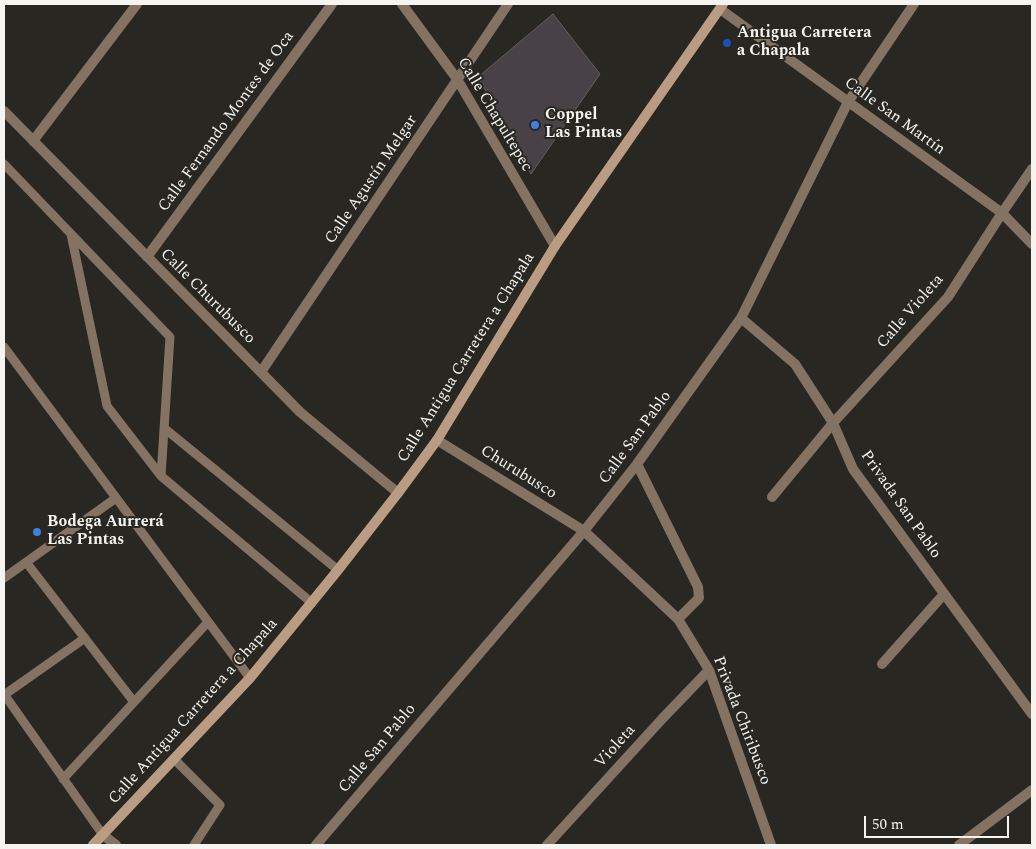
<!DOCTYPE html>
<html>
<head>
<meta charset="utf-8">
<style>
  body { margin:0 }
  #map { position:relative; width:1036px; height:849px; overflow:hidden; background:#292721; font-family:Spectral,serif }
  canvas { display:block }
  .frame { position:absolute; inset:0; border:5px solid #f5f4f0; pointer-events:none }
  .scale { position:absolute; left:864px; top:816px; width:145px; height:22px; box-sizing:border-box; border:2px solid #f5f4f0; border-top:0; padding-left:6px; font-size:15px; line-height:18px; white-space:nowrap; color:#f5f4f0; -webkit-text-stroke:4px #292721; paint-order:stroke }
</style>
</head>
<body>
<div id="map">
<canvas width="1036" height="849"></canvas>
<div class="frame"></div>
<div class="scale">50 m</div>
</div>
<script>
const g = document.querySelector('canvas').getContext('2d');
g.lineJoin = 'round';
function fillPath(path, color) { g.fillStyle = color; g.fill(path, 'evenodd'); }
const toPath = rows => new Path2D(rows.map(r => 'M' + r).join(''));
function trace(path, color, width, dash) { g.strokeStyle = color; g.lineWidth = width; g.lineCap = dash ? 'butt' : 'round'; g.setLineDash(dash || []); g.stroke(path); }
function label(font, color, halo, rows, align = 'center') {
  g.font = font + ' Spectral,serif'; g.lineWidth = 4; g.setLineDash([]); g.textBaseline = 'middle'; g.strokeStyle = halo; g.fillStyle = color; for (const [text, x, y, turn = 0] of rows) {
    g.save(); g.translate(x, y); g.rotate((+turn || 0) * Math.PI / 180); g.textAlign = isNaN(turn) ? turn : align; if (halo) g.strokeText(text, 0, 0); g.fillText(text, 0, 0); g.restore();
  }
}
const building = toPath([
  [553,14,600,74,531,174,478,77,553,14]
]);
fillPath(building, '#484247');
trace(building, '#635d62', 1);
trace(toPath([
  [4,164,170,337,161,476],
  [71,234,107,406,161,476,312,603],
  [4,347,250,678],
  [164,428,338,570],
  [26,562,134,702],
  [4,578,116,498],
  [4,694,103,835],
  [4,695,85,638],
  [174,759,220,805,194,845],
  [63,779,208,622]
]), '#847262', 9);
trace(toPath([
  [402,4,457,79,555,246],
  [720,9,1002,213,1032,244],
  [4,111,300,412,398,493],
  [33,141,137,4],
  [147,257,332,4],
  [741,318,795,364,833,423,853,469,1032,714],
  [261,372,508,4],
  [437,440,584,531,678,619,709,670,771,845],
  [637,464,698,587,699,598,678,619],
  [772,497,833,423,948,297,1002,213,1032,169],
  [882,664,944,594],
  [316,845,584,531,637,464,741,318,848,102,914,4],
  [547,845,662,719,709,670],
  [959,845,1032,790]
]), '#847262', 10);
trace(toPath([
  [103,835,116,845]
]), '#847262', 10);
trace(toPath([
  [93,845,250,678,338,570,398,493,437,440,555,246,723,4]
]), '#ba9c82', 10);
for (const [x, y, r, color] of [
  [727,43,5,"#1a4fb4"],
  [535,125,5,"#3f7fe0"],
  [37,532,5,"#3f7fe0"]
]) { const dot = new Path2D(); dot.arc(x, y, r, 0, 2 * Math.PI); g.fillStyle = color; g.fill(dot); trace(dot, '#292721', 2); }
label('bold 16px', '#f5f4f0', '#292721', [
  ["Antigua Carretera",737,34],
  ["a Chapala",737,52],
  ["Coppel",545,116],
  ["Las Pintas",545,134],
  ["Bodega Aurrerá",47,523],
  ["Las Pintas",47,541]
], 'left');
label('16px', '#f5f4f0', '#292721', [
  ["Calle Chapultepec",494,115,59],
  ["Calle San Martín",894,117,36],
  ["Calle Fernando Montes de Oca",227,122,-54],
  ["Calle Agustín Melgar",372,180,-56],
  ["Calle Churubusco",207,297,45],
  ["Calle Violeta",911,312,-49],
  ["Calle Antigua Carretera a Chapala",467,358,-58],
  ["Calle San Pablo",636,438,-54],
  ["Churubusco",518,473,32],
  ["Privada San Pablo",900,505,55],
  ["Calle Antigua Carretera a Chapala",194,712,-48],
  ["Privada Chiribusco",741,721,69],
  ["Violeta",616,747,-48],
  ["Calle San Pablo",378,749,-50]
]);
</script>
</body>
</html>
